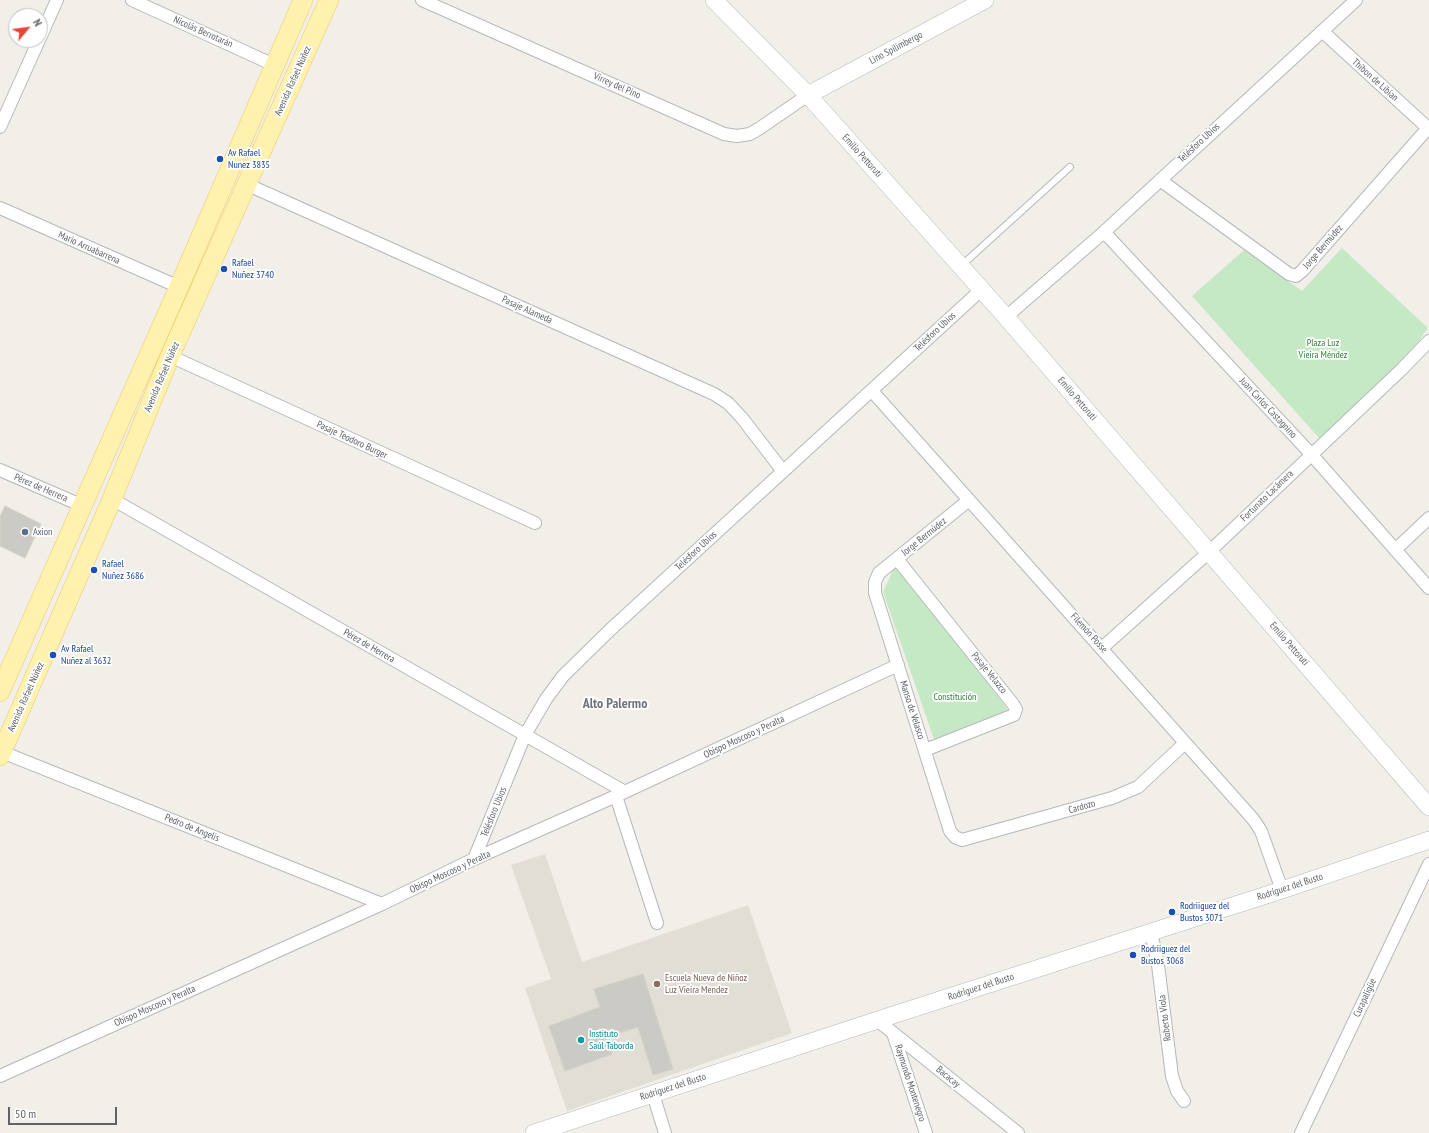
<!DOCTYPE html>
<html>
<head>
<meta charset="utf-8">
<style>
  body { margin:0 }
  #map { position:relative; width:1429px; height:1133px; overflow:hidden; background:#f1efe8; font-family:"PT Sans Narrow",sans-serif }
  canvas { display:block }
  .north { position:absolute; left:8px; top:8px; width:40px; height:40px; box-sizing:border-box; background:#fff; border:1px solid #bfc1c3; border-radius:50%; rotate:61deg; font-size:11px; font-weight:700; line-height:16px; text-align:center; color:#5f6368 }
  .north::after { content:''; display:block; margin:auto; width:14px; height:18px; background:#ea4335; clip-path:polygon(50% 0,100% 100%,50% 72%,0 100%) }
  .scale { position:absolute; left:8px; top:1107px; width:109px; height:18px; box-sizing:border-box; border:2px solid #5f6368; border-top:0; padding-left:5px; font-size:12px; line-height:14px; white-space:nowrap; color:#5f6368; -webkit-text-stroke:3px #fff; paint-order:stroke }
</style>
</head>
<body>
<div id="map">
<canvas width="1429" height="1133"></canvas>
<div class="north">N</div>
<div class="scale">50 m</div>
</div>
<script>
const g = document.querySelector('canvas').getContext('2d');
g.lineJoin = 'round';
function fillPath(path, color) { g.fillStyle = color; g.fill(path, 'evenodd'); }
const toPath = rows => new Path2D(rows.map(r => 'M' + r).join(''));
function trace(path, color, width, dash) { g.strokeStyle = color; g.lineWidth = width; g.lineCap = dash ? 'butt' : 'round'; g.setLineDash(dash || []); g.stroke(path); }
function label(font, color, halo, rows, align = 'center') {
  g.font = font + ' "PT Sans Narrow",sans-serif'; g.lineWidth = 3.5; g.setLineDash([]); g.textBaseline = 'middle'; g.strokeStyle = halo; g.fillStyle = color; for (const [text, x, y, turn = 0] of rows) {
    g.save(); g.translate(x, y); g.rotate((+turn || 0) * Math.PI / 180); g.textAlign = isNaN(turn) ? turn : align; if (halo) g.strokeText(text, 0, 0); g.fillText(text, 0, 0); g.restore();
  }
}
fillPath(toPath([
  [545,854,582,962,748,905,792,1033,567,1111,525,988,551,979,511,865]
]), '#e1ded6');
fillPath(toPath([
  [1342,248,1428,328,1409,355,1320,439,1192,296,1244,250,1302,291],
  [896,564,1008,710,935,742,883,592]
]), '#c5e8c5');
const building = toPath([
  [5,506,41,524,25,558,0,546,0,516,5,506],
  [643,974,673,1069,653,1075,638,1027,606,1037,612,1054,565,1071,549,1026,600,1007,594,989,643,974]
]);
fillPath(building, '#cccac5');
trace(building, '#d6d1c6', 1);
const service = toPath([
  [962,265,1070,167]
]);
const minor = toPath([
  [132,0,274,65],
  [422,0,724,134,737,136,750,134,760,128,808,95],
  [1322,31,1429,129],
  [40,38,57,0],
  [0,127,39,40],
  [1160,180,1289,274,1296,276,1302,271,1428,128],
  [246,184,714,394,728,403,742,418,782,470],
  [0,208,179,287],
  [1104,232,1311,454,1429,588],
  [1006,317,1104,232,1356,0],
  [170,356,535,523],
  [872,391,1253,819,1261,831,1282,890],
  [0,470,83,506],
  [112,499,625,792],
  [969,500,879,573,875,582,875,593,950,831,955,837,962,840,1112,798,1138,787,1185,743],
  [1395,550,1429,518],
  [897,559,1013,704,1016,709,1014,715,925,750],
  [1102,648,1209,552,1402,369,1429,341],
  [2,752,382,904],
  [616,796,657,923],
  [474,859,525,735,546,699,563,676,611,629,981,290],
  [1151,932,1158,965,1172,1076,1177,1091,1184,1101],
  [877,1020,1018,1133],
  [893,1033,926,1133],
  [0,1076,382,904,474,859,616,796,898,665],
  [653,1094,665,1133],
  [1301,1133,1429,864]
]);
const secondary = toPath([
  [714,0,808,95,1006,317,1429,807],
  [808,95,985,0],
  [534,1133,893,1015,1282,890,1429,840]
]);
const primary = toPath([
  [0,692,179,287,303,0],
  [0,756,112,499,170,356,329,0]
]);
trace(service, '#b5b8bc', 8);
trace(minor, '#b5b8bc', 14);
trace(secondary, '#b6babf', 18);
trace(primary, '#f2c960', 20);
trace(service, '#fff', 6);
trace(minor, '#fff', 12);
trace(secondary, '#fff', 17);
trace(primary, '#fff2af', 19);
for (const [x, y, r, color] of [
  [220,159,4,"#1a4fb4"],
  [224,269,4,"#1a4fb4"],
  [25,532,4,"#5c6f8a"],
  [94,570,4,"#1a4fb4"],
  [53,655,4,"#1a4fb4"],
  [1172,912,4,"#1a4fb4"],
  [1133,955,4,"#1a4fb4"],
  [657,984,4,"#8d6e63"],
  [581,1040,4,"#0f9aa8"]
]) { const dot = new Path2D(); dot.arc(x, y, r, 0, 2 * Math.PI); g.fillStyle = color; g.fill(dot); trace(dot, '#fff', 1.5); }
label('10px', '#5f6368', '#fff', [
  ["Nicolás Berrotarán",203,32,24],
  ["Lino Spilimbergo",896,48,-28],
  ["Thibon de Libian",1375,80,42],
  ["Avenida Rafael Núñez",293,81,-66],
  ["Virrey del Pino",617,86,24],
  ["Telésforo Ubios",1199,143,-43],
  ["Emilio Pettoruti",862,156,48],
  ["Jorge Bermúdez",1323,247,-49],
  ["Mario Arruabarrena",89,248,24],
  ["Pasaje Alameda",527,310,24],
  ["Telésforo Ubios",935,332,-43],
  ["Avenida Rafael Núñez",162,377,-67],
  ["Emilio Pettoruti",1077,399,49],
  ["Juan Carlos Castagnino",1268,408,47],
  ["Pasaje Teodoro Burger",352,440,25],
  ["Pérez de Herrera",41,488,23],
  ["Fortunato Lacámera",1267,496,-44],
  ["Jorge Bermúdez",924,537,-39],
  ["Telésforo Ubios",696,551,-43],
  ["Filemón Posse",1089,633,48],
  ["Emilio Pettoruti",1289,644,49],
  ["Pérez de Herrera",369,646,30],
  ["Pasaje Velazco",989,673,51],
  ["Avenida Rafael Núñez",26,697,-66],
  ["Manso de Velasco",912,710,72],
  ["Obispo Moscoso y Peralta",744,737,-25],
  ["Cardozo",1082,807,-16],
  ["Telésforo Ubios",494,812,-68],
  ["Pedro de Angelis",192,828,22],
  ["Obispo Moscoso y Peralta",450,872,-25],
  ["Rodríguez del Busto",1290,887,-18],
  ["Rodríguez del Busto",981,987,-18],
  ["Curapaligüe",1365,998,-65],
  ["Obispo Moscoso y Peralta",155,1006,-24],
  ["Roberto Viola",1165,1018,-97],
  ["Bacacay",948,1077,39],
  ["Raymundo Montenegro",910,1083,72],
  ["Rodríguez del Busto",673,1087,-18]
]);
label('10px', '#164399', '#fff', [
  ["Av Rafael",228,153],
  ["Nunez 3835",228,165],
  ["Rafael",232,263],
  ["Nuñez 3740",232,275],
  ["Rafael",102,564],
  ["Nuñez 3686",102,576],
  ["Av Rafael",61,649],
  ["Nuñez al 3632",61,661],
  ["Rodriiguez del",1180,906],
  ["Bustos 3071",1180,918],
  ["Rodriiguez del",1141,949],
  ["Bustos 3068",1141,961]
], 'left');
label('10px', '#348238', '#fff', [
  ["Plaza Luz",1323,343],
  ["Vieira Méndez",1323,355],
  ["Constitución",955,697]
]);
label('10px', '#4e5e75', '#fff', [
  ["Axion",33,532]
], 'left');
label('10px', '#785e54', '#fff', [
  ["Escuela Nueva de Niñoz",665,978],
  ["Luz Vieira Mendez",665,990]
], 'left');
label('10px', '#0d838f', '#fff', [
  ["Instituto",589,1034],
  ["Saúl Taborda",589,1046]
], 'left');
label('bold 14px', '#70757a', '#fff', [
  ["Alto Palermo",615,704]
]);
</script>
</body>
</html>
